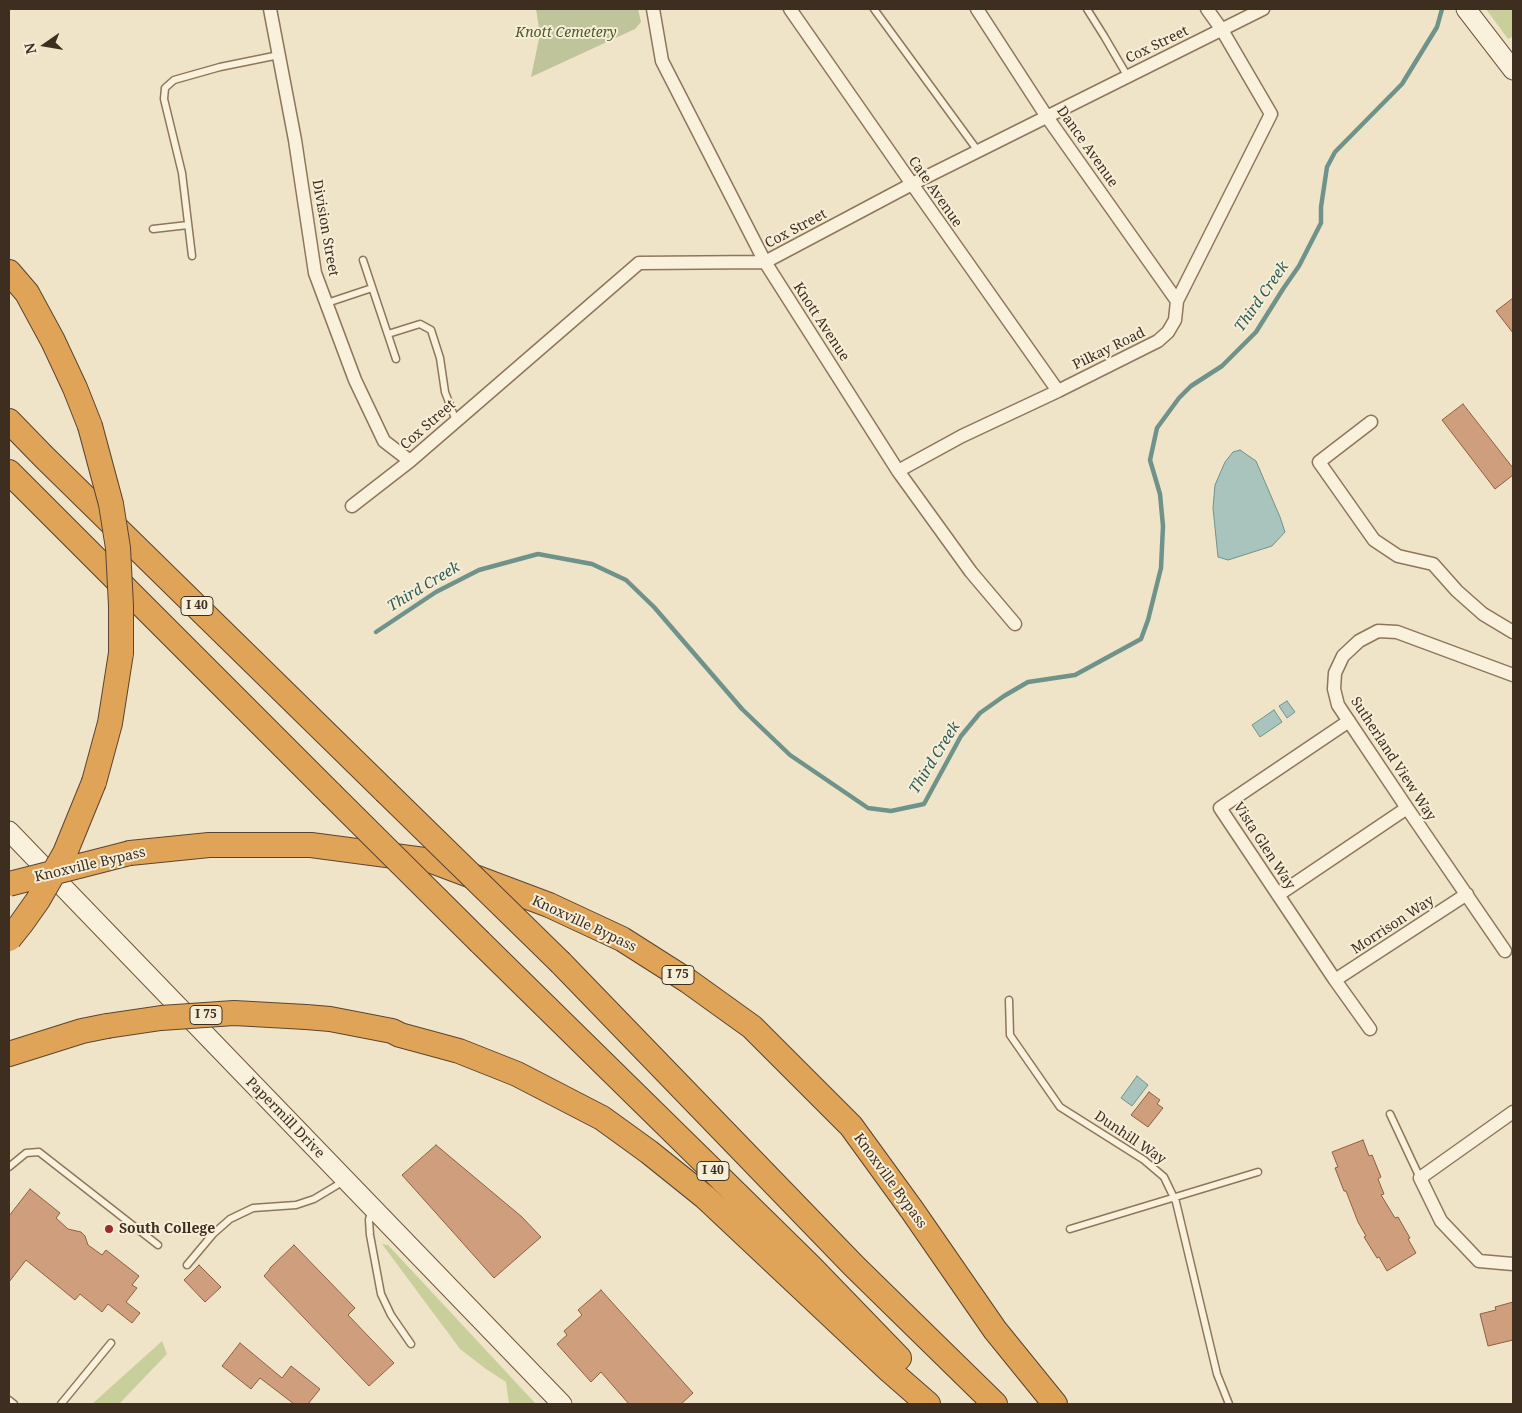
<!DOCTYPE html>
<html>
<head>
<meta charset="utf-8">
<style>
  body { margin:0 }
  #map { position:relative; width:1522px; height:1413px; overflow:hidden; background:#f0e4c8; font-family:"Noto Serif",serif }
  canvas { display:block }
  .frame { position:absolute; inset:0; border:10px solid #3d2e20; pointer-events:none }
  .north { position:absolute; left:20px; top:20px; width:50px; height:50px; -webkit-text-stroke:4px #f7eed8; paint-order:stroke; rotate:257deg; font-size:14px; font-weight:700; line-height:20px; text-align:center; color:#3d2e20 }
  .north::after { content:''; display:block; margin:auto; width:18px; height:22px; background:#3d2e20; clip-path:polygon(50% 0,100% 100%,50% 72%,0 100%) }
</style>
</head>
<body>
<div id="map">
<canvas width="1522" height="1413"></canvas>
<div class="frame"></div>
<div class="north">N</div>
</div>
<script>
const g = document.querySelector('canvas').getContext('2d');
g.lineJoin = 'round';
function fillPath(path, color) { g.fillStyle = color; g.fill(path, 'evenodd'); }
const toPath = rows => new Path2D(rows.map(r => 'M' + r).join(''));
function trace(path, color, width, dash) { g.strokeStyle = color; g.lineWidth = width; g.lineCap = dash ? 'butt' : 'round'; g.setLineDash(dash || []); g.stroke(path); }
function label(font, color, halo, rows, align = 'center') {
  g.font = font + ' "Noto Serif",serif'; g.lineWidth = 4; g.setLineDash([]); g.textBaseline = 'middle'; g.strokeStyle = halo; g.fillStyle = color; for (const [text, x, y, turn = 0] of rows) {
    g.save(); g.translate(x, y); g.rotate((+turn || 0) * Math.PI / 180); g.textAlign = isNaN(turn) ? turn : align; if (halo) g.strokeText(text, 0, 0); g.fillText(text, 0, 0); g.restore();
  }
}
fillPath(toPath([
  [1486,9,1513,9,1513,37,1508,39],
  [382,1244,388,1245,536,1404,509,1404,506,1382,486,1369,460,1349],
  [162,1341,167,1354,119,1404,92,1404]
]), '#c9cf9b');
fillPath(toPath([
  [536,9,638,9,641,22,635,29,531,77,540,34]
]), '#bfc49a');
const water = toPath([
  [1240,450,1256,461,1280,517,1285,532,1272,546,1228,560,1218,557,1213,508,1215,485,1225,462,1233,452,1240,450],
  [1287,701,1295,712,1287,718,1279,706,1287,701],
  [1274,710,1282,722,1260,737,1252,725,1274,710],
  [1137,1076,1148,1085,1132,1106,1121,1098,1137,1076]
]);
fillPath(water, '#a9c4bc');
trace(water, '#6f938a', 1);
trace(toPath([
  [376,632,436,592,479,570,538,554,592,564,626,580,654,607,742,709,790,755,868,808,891,811,924,804,961,736,980,713,1004,696,1028,682,1075,675,1141,639,1148,620,1161,568,1163,526,1160,494,1150,460,1157,428,1179,398,1191,386,1222,366,1256,332,1283,289,1299,266,1321,223,1321,207,1327,167,1335,152,1402,84,1437,27,1442,9]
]), '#6f938a', 4.5);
const building = toPath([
  [1513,298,1513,333,1496,311,1513,298],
  [1463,404,1513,468,1513,475,1495,489,1442,420,1463,404],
  [1149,1092,1160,1100,1157,1104,1163,1108,1148,1127,1131,1115,1149,1092],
  [1363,1140,1369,1156,1372,1155,1381,1177,1378,1179,1384,1194,1381,1195,1395,1218,1398,1217,1410,1238,1408,1239,1416,1253,1387,1271,1379,1257,1377,1258,1364,1237,1366,1236,1358,1222,1346,1191,1344,1191,1335,1168,1338,1167,1332,1152,1363,1140],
  [436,1145,522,1217,541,1237,494,1278,402,1175,436,1145],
  [30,1189,60,1213,56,1218,68,1229,81,1232,85,1236,88,1245,102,1255,106,1250,139,1276,132,1285,137,1288,126,1302,140,1313,132,1323,108,1304,102,1312,80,1294,75,1300,26,1260,9,1282,9,1216,30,1189],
  [294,1245,355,1308,348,1315,394,1363,369,1386,264,1276,270,1269,270,1268,294,1245],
  [199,1265,221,1287,205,1302,184,1280,199,1265],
  [601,1290,693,1393,681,1404,629,1404,601,1372,591,1382,557,1344,567,1335,564,1331,582,1315,578,1310,601,1290],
  [1513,1302,1513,1340,1488,1346,1480,1314,1496,1310,1495,1307,1513,1302],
  [240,1343,282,1378,291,1366,320,1389,308,1404,294,1404,260,1378,251,1389,222,1366,240,1343]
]);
fillPath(building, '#cf9f7d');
trace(building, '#8d5f41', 1);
const lane = toPath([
  [874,9,978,151],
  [1087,9,1104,36,1128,77],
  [153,229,188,225],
  [192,256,182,173,164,99,165,88,174,80,220,67,279,55],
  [363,260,396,359],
  [327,303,372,288],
  [388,334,420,324,431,330,440,358,445,392,456,421],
  [1009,1000,1010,1035,1060,1107,1144,1160,1164,1177,1176,1202,1217,1374,1229,1404],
  [1390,1114,1420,1178],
  [9,1167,26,1153,39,1152,158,1245],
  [371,1211,369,1220,370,1235,381,1294,391,1315,411,1344],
  [1070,1229,1258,1172],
  [187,1265,213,1234,230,1219,253,1208,296,1205,314,1199,344,1181],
  [9,1400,14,1404],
  [61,1404,111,1343]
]);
const street = toPath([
  [270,9,295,140,315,273,355,380,384,441,410,461],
  [653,9,662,61,765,262,898,471,971,572,1015,624],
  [790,9,912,184,1058,391],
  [977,9,1047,117,1177,301],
  [1371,422,1319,462,1374,540,1398,556,1433,564,1457,591,1483,614,1513,632],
  [898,471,962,436,1058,391,1158,341,1168,332,1175,320,1177,301,1271,114,1222,30,1207,9],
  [352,506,410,461,639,263,765,262,912,184,1263,9],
  [1349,721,1220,808,1335,980,1370,1029],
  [1278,895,1407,808],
  [1505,951,1407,808,1338,705,1334,689,1335,673,1343,656,1359,641,1378,631,1397,632,1513,675],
  [1335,980,1467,894],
  [1513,1112,1420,1178,1441,1221,1479,1261,1513,1264]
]);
const secondary = toPath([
  [1466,9,1513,70],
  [9,831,562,1404]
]);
const highway = toPath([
  [9,272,27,293,53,341,75,388,90,426],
  [9,421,44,457,385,791],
  [9,472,331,794],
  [94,782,110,723,121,653],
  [130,853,209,845,311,845,432,861,549,905,622,939,688,981,752,1027,851,1126,912,1210,995,1330,1055,1404],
  [480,942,811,1267,899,1358],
  [561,963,854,1266,995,1404],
  [306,1017,330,1019,392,1031,400,1035,459,1051,517,1074,602,1118,649,1152,705,1197,889,1370,928,1404],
  [9,1054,82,1031,107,1026]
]);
trace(lane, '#8d765c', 9);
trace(street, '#8d765c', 15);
trace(secondary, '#6f573f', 21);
trace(highway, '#5b4430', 26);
trace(lane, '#faf1dc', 6);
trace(street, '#faf1dc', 12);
trace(secondary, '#faf1dc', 19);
trace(highway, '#e0a458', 24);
const highwayBridge = toPath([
  [90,426,111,504,118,548,121,606,121,653],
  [385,791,561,963],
  [331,794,480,942],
  [9,884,130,853],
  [9,939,21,924,38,900,65,853,94,782],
  [107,1026,161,1018,234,1013,306,1017]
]);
trace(highwayBridge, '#5b4430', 26, []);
trace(highwayBridge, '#e0a458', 24);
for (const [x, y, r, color] of [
  [109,1229,5,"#9e2a2b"]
]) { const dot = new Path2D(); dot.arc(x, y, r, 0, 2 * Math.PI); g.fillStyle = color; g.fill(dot); trace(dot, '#f7eed8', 2); }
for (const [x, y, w] of [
  [197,606,32],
  [678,975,32],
  [206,1015,32],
  [713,1171,32]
]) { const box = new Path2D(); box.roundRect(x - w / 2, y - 9.5, w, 19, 4); g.fillStyle = '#f7eed8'; g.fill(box); trace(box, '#3d2e20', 1); }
label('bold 12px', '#3d2e20', null, [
  ["I 40",197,606],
  ["I 75",678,975],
  ["I 75",206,1015],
  ["I 40",713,1171]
]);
label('italic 14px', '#4d5a26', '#f7eed8', [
  ["Knott Cemetery",566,33]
]);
label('14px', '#3d2e20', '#f7eed8', [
  ["Cox Street",1157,45,-26],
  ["Dance Avenue",1087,147,55],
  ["Cate Avenue",935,192,55],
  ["Division Street",325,228,80],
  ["Cox Street",796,229,-28],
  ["Knott Avenue",821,322,57],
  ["Pilkay Road",1109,349,-26],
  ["Cox Street",428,425,-41],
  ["Sutherland View Way",1393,759,57],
  ["Vista Glen Way",1264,846,57],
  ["Knoxville Bypass",90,865,-13],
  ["Knoxville Bypass",584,924,25],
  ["Morrison Way",1393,925,-33],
  ["Papermill Drive",285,1118,46],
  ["Dunhill Way",1130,1138,34],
  ["Knoxville Bypass",890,1181,54]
]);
label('bold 14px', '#3d2e20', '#f7eed8', [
  ["South College",119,1229]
], 'left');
label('italic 15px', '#2f5d5a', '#f7eed8', [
  ["Third Creek",1262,297,-55],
  ["Third Creek",424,587,-31],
  ["Third Creek",935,758,-58]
]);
</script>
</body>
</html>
